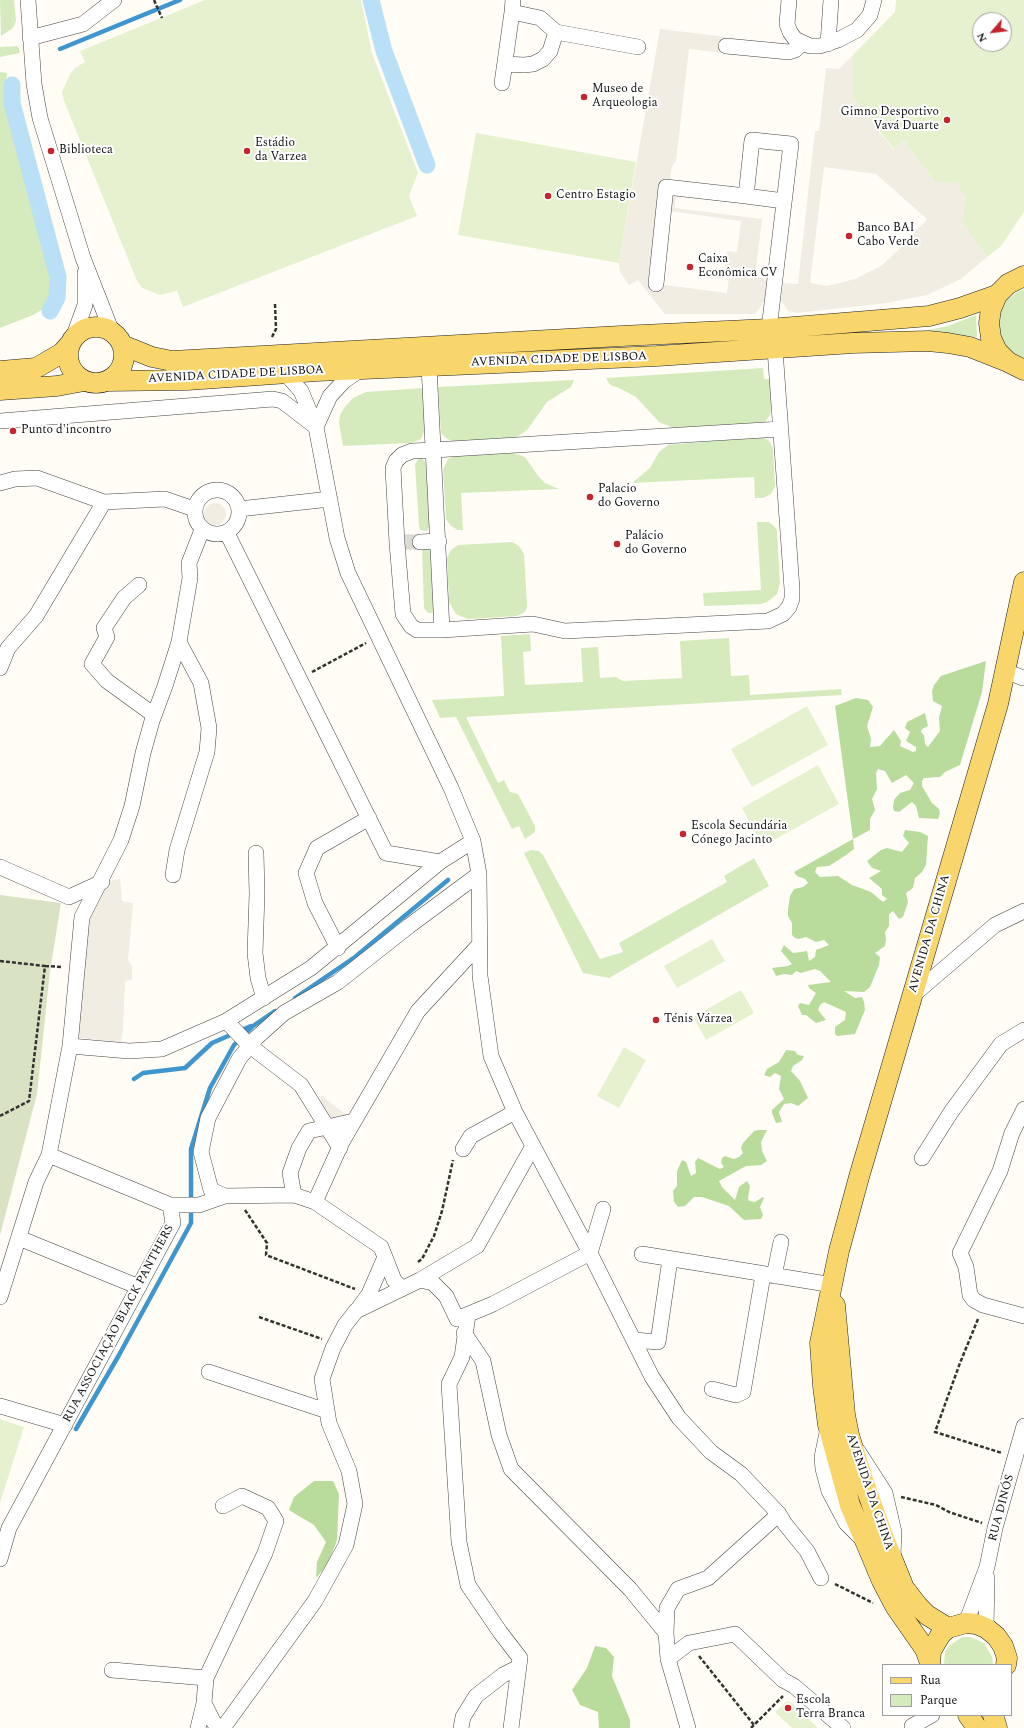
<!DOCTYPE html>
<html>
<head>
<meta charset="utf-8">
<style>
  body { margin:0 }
  #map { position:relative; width:1024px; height:1728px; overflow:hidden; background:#fffdf5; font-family:Spectral,serif }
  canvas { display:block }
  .legend { position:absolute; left:882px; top:1664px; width:130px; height:52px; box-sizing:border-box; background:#fff; border:1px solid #a0a0a0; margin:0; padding:5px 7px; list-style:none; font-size:12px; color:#111 }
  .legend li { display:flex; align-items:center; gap:8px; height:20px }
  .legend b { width:20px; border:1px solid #a0a0a0 }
  .north { position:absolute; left:972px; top:12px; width:40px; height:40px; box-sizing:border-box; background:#fff; border:1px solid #a0a0a0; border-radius:50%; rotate:242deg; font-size:11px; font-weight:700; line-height:16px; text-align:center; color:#111 }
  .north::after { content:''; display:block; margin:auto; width:14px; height:18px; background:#c4262e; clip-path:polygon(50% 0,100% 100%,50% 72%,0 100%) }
</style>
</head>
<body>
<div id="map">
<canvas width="1024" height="1728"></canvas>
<ul class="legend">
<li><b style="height:5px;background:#f9d66b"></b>Rua</li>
<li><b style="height:11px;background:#d5ebbd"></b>Parque</li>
</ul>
<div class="north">N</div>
</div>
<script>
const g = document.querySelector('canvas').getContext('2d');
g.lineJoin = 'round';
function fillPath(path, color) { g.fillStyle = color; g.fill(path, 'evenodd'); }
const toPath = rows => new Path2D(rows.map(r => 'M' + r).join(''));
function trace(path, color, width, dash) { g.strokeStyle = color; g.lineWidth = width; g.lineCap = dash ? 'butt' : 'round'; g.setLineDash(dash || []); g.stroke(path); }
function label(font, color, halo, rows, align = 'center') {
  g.font = font + ' Spectral,serif'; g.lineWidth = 4; g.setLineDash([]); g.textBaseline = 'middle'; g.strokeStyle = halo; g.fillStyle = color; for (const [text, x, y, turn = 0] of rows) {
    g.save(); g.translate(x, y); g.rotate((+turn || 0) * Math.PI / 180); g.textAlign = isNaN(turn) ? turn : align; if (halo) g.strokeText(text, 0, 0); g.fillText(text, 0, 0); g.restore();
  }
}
fillPath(toPath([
  [0,0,14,0,16,21,13,28,1,36],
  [18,46,20,53,0,57,0,47],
  [0,72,7,73,6,86,8,108,51,272,53,293,47,306,40,311,33,315,0,328],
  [1024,289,1024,360,1012,353,1004,345,999,334,998,322,1001,310,1007,300,1016,293],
  [976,315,977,337,914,333,948,326],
  [763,368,764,379,771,379,772,402,770,415,765,422,676,429,659,422,636,397,619,388,610,385,606,378],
  [574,380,571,387,547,402,527,430,517,437,453,442,446,438,441,433,438,387],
  [424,388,425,429,421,439,411,443,343,446,339,423,340,415,344,408,353,398,366,392],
  [762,437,769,441,773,448,775,486,771,494,763,498,755,498,754,477,632,483,650,468,659,452,668,445],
  [511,452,525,457,538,476,545,483,559,489,461,493,463,530,458,530,451,526,446,519,443,469,448,459,455,455],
  [419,458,422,458,426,463,430,526,427,531,420,530,419,526,415,464],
  [757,522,769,522,775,527,777,530,780,584,777,594,767,602,761,604,704,606,703,593,761,590],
  [512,542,519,546,524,554,527,606,525,612,517,616,468,619,456,614,449,602,447,558,451,550,458,545],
  [422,548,430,548,434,611,432,613,428,613,424,608],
  [530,634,531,651,523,652,525,685,583,682,581,648,598,647,600,678,616,677,623,681,682,678,680,641,729,638,731,676,749,675,750,695,841,689,842,695,466,717,498,783,504,780,510,792,518,794,535,826,535,832,525,839,519,826,512,829,456,717,440,718,432,700,504,696,501,636],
  [531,850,539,851,543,855,600,959,623,952,619,943,727,882,724,876,754,858,769,886,609,978,583,973,524,853],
  [962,1637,970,1637,984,1643,992,1657,993,1665,944,1665,945,1652,949,1646]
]), '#d5ebbd');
fillPath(toPath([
  [986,661,982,692,960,765,945,772,940,777,924,778,922,781,922,786,932,803,939,809,940,813,938,819,919,818,916,806,912,802,899,812,894,811,893,807,894,800,900,793,910,790,914,783,906,775,892,783,885,771,878,769,876,773,877,789,872,799,875,810,870,819,870,830,853,839,854,849,846,855,829,866,817,867,815,872,820,877,838,876,852,885,871,892,883,902,887,899,882,895,882,889,869,878,881,871,872,868,867,861,881,850,887,848,902,852,909,843,903,836,905,830,920,832,928,836,926,865,922,872,915,878,913,888,906,893,908,902,903,917,899,919,893,911,889,914,889,926,885,932,886,939,885,946,875,953,880,957,879,965,870,987,864,992,844,991,855,998,862,997,864,1002,865,1010,855,1034,837,1036,835,1034,835,1027,845,1020,846,1012,824,1002,820,1005,818,1010,826,1020,816,1023,806,1015,802,1015,798,1006,800,1003,809,1005,816,993,809,988,808,985,831,982,820,971,815,969,801,973,796,971,792,975,784,974,776,976,772,968,788,966,792,964,781,951,784,945,793,953,807,951,809,961,815,957,816,950,829,945,824,940,816,942,806,937,799,939,795,938,792,935,792,923,788,916,788,909,790,896,794,889,803,887,808,883,805,879,797,876,794,872,853,839,835,706,856,698,868,700,873,707,867,726,871,739,870,747,880,746,894,730,901,741,900,746,913,752,916,751,916,747,906,741,910,732,905,728,907,722,925,713,928,726,922,729,921,732,924,735,925,744,928,747,940,731,939,718,942,706,933,701,932,691,934,685,941,676],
  [786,1050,795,1051,798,1055,804,1056,802,1060,793,1066,791,1071,800,1081,808,1098,798,1106,791,1103,784,1104,779,1112,782,1122,776,1123,772,1113,772,1110,784,1099,779,1089,781,1076,775,1073,770,1077,764,1075,767,1069,779,1062],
  [758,1130,767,1130,761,1142,762,1151,767,1161,761,1165,746,1166,719,1181,722,1187,735,1200,739,1187,747,1181,750,1186,748,1198,749,1201,755,1202,763,1197,764,1198,760,1207,763,1215,761,1219,744,1220,729,1206,702,1197,694,1197,685,1206,678,1207,674,1202,673,1191,677,1186,677,1171,682,1160,686,1162,691,1176,696,1173,695,1162,698,1158,720,1169,724,1167,721,1163,722,1158,725,1156,734,1159,739,1157,743,1153,741,1148,743,1143,754,1131],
  [314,1481,333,1481,339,1494,337,1540,328,1564,316,1578,317,1562,326,1542,314,1525,289,1510,294,1497],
  [595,1646,606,1648,614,1657,612,1676,630,1720,630,1728,599,1728,598,1712,580,1705,572,1690,587,1668]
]), '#b9dc9c');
fillPath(toPath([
  [0,895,61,903,50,971,37,1094,0,1235]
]), '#d9e3c4');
fillPath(toPath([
  [205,0,361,0,372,53,418,173,409,196,417,216,183,307,177,291,160,295,142,288,137,281,64,101,62,92,70,74,75,68,85,62,80,51],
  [896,0,1024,0,1024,212,1001,246,987,257,962,222,965,196,934,181,904,141,894,149,853,98,853,55,895,12],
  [980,20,1004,20,1004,44,980,44],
  [476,133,636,162,619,263,458,235],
  [807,706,828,745,752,787,731,749],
  [818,765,839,804,763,846,742,808],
  [712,939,725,961,677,988,664,966],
  [741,990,754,1013,706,1040,693,1017],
  [624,1047,646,1060,619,1108,597,1096],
  [0,1419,24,1427,0,1503],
  [787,1701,792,1703,818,1728,792,1728,775,1712]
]), '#e6f2cf');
fillPath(toPath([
  [660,29,727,37,725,53,689,49,676,161,672,166,670,180,663,180,650,283,727,293,730,268,725,267,727,251,737,252,741,221,669,211,671,197,676,193,675,208,762,219,755,277,769,279,767,298,755,314,665,314,638,280,629,285,620,272,619,263],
  [853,55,853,98,893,149,904,141,934,181,957,183,965,196,962,222,987,257,961,279,927,295,887,303,797,313,788,311,781,300,783,283,798,284,815,131,819,131,826,68,839,69],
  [824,167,876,174,927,219,908,240,916,248,904,245,881,266,855,279,827,286,810,283],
  '204 514a11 11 0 1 1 22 0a11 11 0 1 1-22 0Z',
  [120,879,122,901,133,903,128,960,132,966,132,980,125,981,123,1030,121,1042,71,1037,82,917,102,882],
  [321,1095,354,1121,340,1148,309,1131,318,1114]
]), '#f1ede2');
trace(toPath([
  [60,49,180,0],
  [295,998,355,957,448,880],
  [134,1079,143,1073,185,1068,212,1043,251,1026],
  [76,1429,119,1355,191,1223,191,1149,210,1088,234,1045,253,1026,275,1011]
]), '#3f96cf', 4.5);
trace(toPath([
  [371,0,384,51,427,165],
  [12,85,12,103,58,277,57,298,50,311]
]), '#b9e0f7', 17);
trace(toPath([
  [405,542,420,542]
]), '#dbdad3', 15, [15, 8]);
const minor = toPath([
  [28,0,34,84,40,118,83,258,112,332],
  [513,0,512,12,540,18,556,32,638,47],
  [789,0,787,24,790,32,795,39,810,46,820,46,838,40,857,30,870,15,874,0],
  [30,38,83,24,114,0],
  [828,44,831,0],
  [726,46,789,52,795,50,802,44],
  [505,64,524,65,533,64,543,59,550,51,556,32],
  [502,83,512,12],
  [656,284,666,187,746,196],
  [769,329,791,144,752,140,746,196,784,201],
  [73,338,85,305,85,273],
  [429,366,442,630,533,624,565,631,768,621,783,614,789,607,792,599,792,589,775,349],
  [0,421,273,399,282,401,316,427],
  [316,427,330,396,344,381,360,370],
  [0,483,15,479,37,478,104,502,165,499,194,509],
  '195 512a22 22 0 1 1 44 0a22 22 0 1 1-44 0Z',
  [239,509,330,499],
  [202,530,189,563,190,578,179,642,165,686,152,721,143,753,132,806,121,840,82,917,70,1046,129,1051,162,1049,226,1021,311,968,440,862,473,841,451,788,348,573,337,538,316,427,301,391,285,373],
  [227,533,386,853,440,862],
  [420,542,439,541],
  [139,585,124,598,104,628,107,637,92,664,107,681,154,715],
  [442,630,417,630,411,626,403,614,397,543,393,468,396,461,402,455,412,451,434,450,781,429],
  [0,668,8,648,36,616,104,502],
  [1005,671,1023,678],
  [256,853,257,894,255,953,258,978,264,998],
  [0,867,69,897,102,882],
  [173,875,177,850,207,752,209,728,201,683,179,642],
  [338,948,315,903,306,873,317,848,369,818],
  [911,997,995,925,1024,911],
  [226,1021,250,1046,301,1085,340,1148],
  [1024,1109,1012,1133,1000,1171,960,1253,966,1267,970,1295,974,1300,983,1305,1024,1316],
  [354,1121,309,1131,299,1148,290,1173,294,1195,315,1202,342,1142,418,1011,479,945],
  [463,1149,471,1136,515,1112],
  [922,1158,951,1112,1001,1044,1024,1030],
  [294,1195,225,1196,211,1190,201,1152,208,1118,239,1059,256,1038,284,1013,338,982,409,926,479,874],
  [315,1202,381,1247,394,1280,402,1289],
  [170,1205,199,1205,225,1196],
  [603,1209,590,1253,652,1377,679,1418,711,1452,741,1474,779,1514,785,1524,807,1551,821,1578],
  [19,1238,139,1287],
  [642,1254,833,1285],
  [774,1276,781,1242],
  [420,1280,477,1246,533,1146],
  [0,1297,36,1182,49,1155,70,1046],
  [358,1309,369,1294,385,1257],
  [468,1315,462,1357,449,1384,459,1542,468,1585,500,1632,520,1658,511,1728],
  [464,1333,483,1361,499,1435,511,1469,630,1589,666,1633,668,1659],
  [634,1340,658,1342,670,1259],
  [209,1372,327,1411],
  [712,1389,736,1395,743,1392,763,1275],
  [0,1406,65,1425],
  [828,1428,822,1457,823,1469,829,1491,846,1523,861,1538],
  [858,1451,885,1493,894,1532,893,1556],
  [0,1559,9,1528,173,1223,170,1205,49,1155],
  [966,1623,987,1567,995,1528,1024,1426],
  [986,1628,987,1578],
  [666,1633,667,1608,678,1589,708,1578,779,1514],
  [112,1670,206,1678],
  [912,1726,932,1715],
  [198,1728,204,1703],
  [218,1728,213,1721,204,1703,206,1678,265,1553,276,1521,268,1508,242,1496,223,1506],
  [223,1728,315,1601,346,1545,355,1504,349,1471,329,1423,322,1379,333,1348,345,1325,356,1311,420,1280,433,1283,446,1296,457,1319,493,1304,590,1253,515,1112,491,1056,480,976,479,874,473,841],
  [461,1728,463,1717,476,1696,503,1675,519,1667],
  [688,1728,668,1659,689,1643,735,1634,783,1680,794,1686,843,1728]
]);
const major = toPath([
  [1024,276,1008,284,997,295,991,309,989,323,991,338,997,351,1008,362,1024,370],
  '68 355a28 28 0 1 1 56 0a28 28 0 1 1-56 0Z',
  [122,345,152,357,172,361,621,336,769,329,929,316,960,308,997,295],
  [0,371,36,368,62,353,69,345],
  [108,381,187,380,317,371,657,356,853,343,928,341,948,343,970,347,1008,362],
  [0,390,57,386,84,381],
  [835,1305,845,1415,849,1435,862,1477,883,1536,904,1588,918,1606,927,1615,948,1628],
  [929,1660,925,1649,895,1606,882,1581,850,1505,828,1425,823,1386,820,1343,839,1251,859,1177,998,704,1024,582],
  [930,1665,931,1651,941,1634,948,1628,966,1623,976,1624,986,1628,996,1636,1003,1646,1007,1658,1006,1665],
  [968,1715,977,1728],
  [993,1715,997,1728]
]);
trace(minor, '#444', 16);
trace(major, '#222', 21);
trace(toPath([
  [154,0,162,18],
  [272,337,276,329,275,304],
  [312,672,366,643],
  [0,961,45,966,29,1101,0,1116],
  [45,966,62,967],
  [245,1210,267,1243,266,1255,355,1289],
  [418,1262,422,1259,434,1236,442,1211,453,1160],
  [259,1317,322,1339],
  [978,1319,960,1363,935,1432,1002,1453],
  [901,1497,936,1505,949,1512,982,1523],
  [835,1584,873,1603],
  [699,1656,754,1725],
  [751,1728,783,1696]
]), '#333', 2.5, [4, 2]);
trace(minor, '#fff', 15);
trace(major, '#f9d66b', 20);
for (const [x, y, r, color] of [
  [584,97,4,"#c4262e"],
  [947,120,4,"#c4262e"],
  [51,151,4,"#c4262e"],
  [247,151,4,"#c4262e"],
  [548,196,4,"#c4262e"],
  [849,236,4,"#c4262e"],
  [690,267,4,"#c4262e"],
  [13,431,4,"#c4262e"],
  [590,497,4,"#c4262e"],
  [617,544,4,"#c4262e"],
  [683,834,4,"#c4262e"],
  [656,1020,4,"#c4262e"],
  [788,1708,4,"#c4262e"]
]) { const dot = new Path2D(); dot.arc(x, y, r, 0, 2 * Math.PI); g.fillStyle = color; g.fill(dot); trace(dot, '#fff', 1.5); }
label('12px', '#111', '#fff', [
  ["Museo de",592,90],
  ["Arqueologia",592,104],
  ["Gimno Desportivo",939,113,"right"],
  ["Vavá Duarte",939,127,"right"],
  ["Estádio",255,144],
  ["da Varzea",255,158],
  ["Biblioteca",59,151],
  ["Centro Estagio",556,196],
  ["Banco BAI",857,229],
  ["Cabo Verde",857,243],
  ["Caixa",698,260],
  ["Econômica CV",698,274],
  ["Punto d'incontro",21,431],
  ["Palacio",598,490],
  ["do Governo",598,504],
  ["Palácio",625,537],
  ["do Governo",625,551],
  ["Escola Secundária",691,827],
  ["Cónego Jacinto",691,841],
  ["Ténis Várzea",664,1020],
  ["Escola",796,1701],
  ["Terra Branca",796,1715]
], 'left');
label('12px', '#111', '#fff', [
  ["AVENIDA CIDADE DE LISBOA",559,360,-2],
  ["AVENIDA CIDADE DE LISBOA",236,375,-3],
  ["AVENIDA DA CHINA",930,934,-74],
  ["RUA ASSOCIAÇÃO BLACK PANTHERS",119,1324,-62],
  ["AVENIDA DA CHINA",869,1492,71],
  ["RUA DINÓS",1002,1508,-75]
]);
</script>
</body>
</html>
